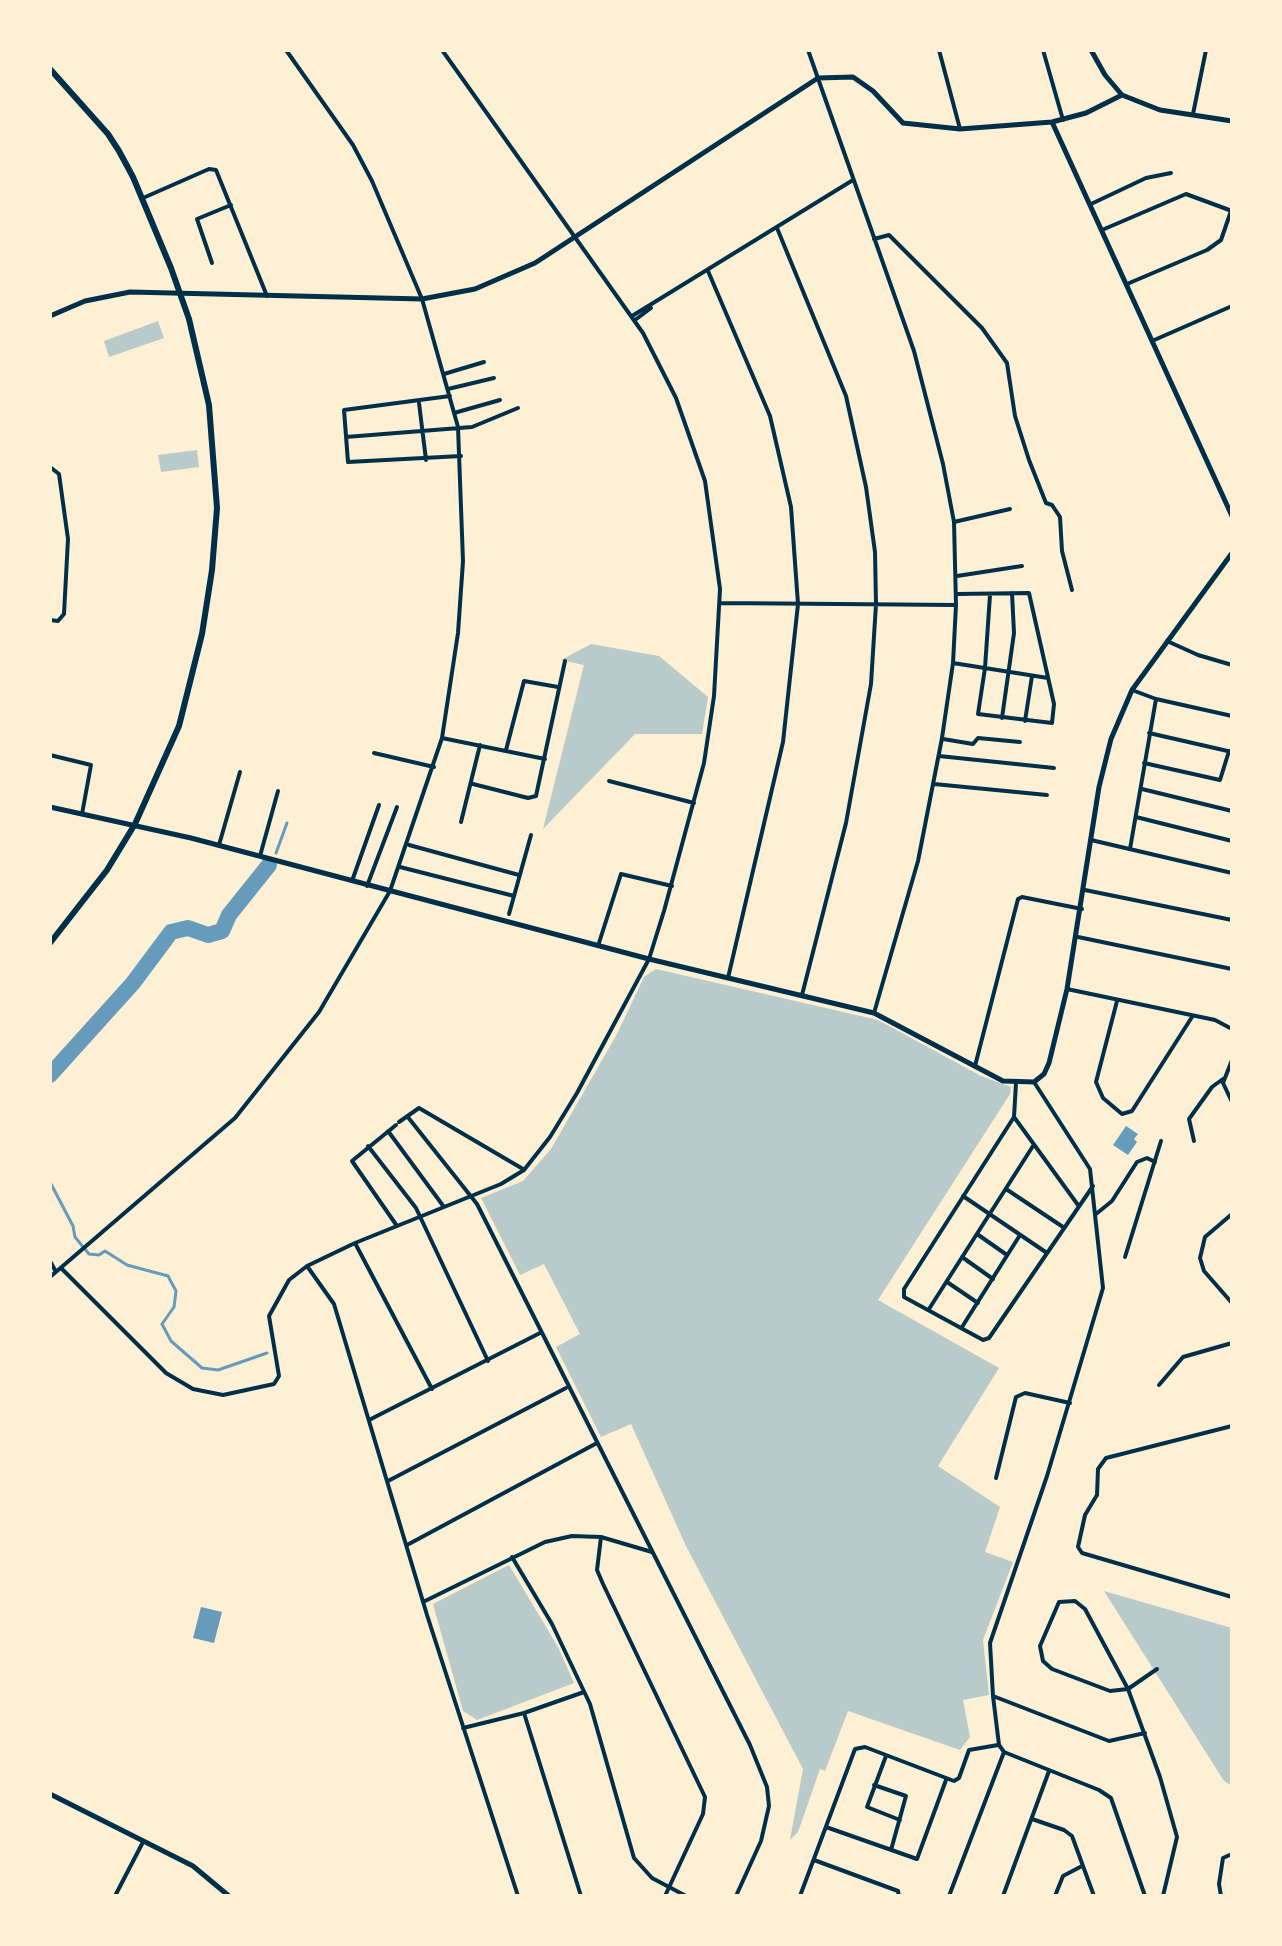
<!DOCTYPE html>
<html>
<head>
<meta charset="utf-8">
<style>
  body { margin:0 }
  #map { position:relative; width:1282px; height:1946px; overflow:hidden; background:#fdf0d5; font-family:"Noto Serif",serif }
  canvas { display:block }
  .frame { position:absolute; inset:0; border:52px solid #fdf0d5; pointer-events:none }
</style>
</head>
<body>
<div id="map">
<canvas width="1282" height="1946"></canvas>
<div class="frame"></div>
</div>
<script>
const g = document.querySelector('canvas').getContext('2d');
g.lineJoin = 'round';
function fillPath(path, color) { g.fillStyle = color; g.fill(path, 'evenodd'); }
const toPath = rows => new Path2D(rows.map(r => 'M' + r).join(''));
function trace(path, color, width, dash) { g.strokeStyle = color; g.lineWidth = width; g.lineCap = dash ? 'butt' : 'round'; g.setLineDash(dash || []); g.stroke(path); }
fillPath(toPath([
  [158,321,164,338,109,357,104,341],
  [197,450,199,467,161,472,158,455],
  [591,644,659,656,708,697,702,734,635,734,543,829,584,665,561,660],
  [656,969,878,1020,981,1076,1011,1087,1010,1094,878,1300,999,1368,938,1466,1000,1507,985,1552,1013,1562,983,1640,989,1695,963,1700,970,1737,960,1750,848,1711,825,1771,820,1769,798,1832,790,1840,803,1769,686,1546,631,1424,601,1437,556,1347,580,1334,544,1264,520,1275,481,1198,523,1181,551,1149,617,1034,644,977],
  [509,1565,558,1647,574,1683,477,1720,463,1711,433,1604],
  [1104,1591,1232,1628,1232,1786,1224,1781]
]), '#b9caca');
fillPath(toPath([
  [1126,1126,1138,1134,1134,1139,1137,1142,1128,1155,1113,1145],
  [201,1607,222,1612,214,1643,193,1638]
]), '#669bbc');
trace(toPath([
  [276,853,287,823],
  [50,1182,73,1226,75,1237,89,1254,99,1255,105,1251,127,1265,168,1276,176,1291,174,1307,162,1324,171,1341,202,1368,218,1370,267,1353]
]), '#669bbc', 3);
trace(toPath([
  [50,1075,133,983,171,932,188,928,208,935,222,931,229,915,269,865]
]), '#669bbc', 16);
trace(toPath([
  [808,50,914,351,943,464,954,522,956,605,953,663,942,738,918,861,874,1013],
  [939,50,960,129],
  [1043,50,1063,120],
  [1193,114,1206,50],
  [143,198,209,169,216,170,267,296],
  [1091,204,1146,178,1171,173],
  [777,228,846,396,866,487,875,552,876,604,871,684,846,823,802,995],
  [1102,230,1186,194,1232,211],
  [874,239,889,235,982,328,1007,363,1015,416,1029,460,1046,503,1052,505,1060,517,1062,551,1072,590],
  [212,263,197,219,231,205],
  [708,271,770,416,791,507,798,604,783,742,728,978],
  [1127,284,1207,250,1221,240,1231,211],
  [632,316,853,180],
  [635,320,651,308],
  [1152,341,1232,306],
  [444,374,484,362],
  [448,389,494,378],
  [450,396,344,410,348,462,461,456],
  [419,403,426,460],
  [454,413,500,400],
  [346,437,472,427,518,408],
  [50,467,59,474,68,539,64,614,58,621,50,620],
  [954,522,1010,509],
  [957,576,1022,566],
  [957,594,1029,593,1054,704,1052,723,978,714,985,668,990,595],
  [720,603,956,605],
  [1167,641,1198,655,1232,665],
  [953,663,1048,678],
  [1132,690,1156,699,1232,716],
  [1002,718,1014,633,1012,593],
  [1025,721,1032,676],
  [1149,733,1232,752],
  [442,738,545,759],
  [943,739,973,744,978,738,1020,742],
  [506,750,524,681,558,687],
  [374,753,434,767],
  [50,755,91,765,82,814],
  [939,756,1054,768],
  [1144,763,1220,780,1229,751],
  [609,781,694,803],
  [473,784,528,798,536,796,565,661],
  [934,784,1047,795],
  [1142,789,1232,811],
  [1136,817,1232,841],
  [461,822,480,745],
  [1091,840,1232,873],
  [219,845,240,772],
  [409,845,519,875],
  [1130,849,1156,699],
  [260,856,278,791],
  [400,867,514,896],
  [352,881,379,805],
  [367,886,397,807],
  [1085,890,1232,920],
  [509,914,531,835],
  [1078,937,1232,969],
  [598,946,621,874,672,886],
  [1067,989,1215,1020,1232,1029],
  [1117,1001,1096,1082,1103,1098,1122,1114,1132,1111,1192,1017],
  [1232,1060,1223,1083,1232,1102],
  [975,1066,1018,899,1022,897,1082,909],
  [1016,1083,1014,1117,904,1289,904,1297,983,1340,989,1338,1093,1186],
  [407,1116,477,1204,750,1745,767,1787,769,1806,761,1841,736,1896],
  [1014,1117,1078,1205],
  [399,1122,419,1108,523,1169],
  [396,1125,352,1161,397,1226],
  [388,1131,444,1207],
  [1194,1141,1189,1119,1212,1087,1223,1079],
  [368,1146,416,1208,488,1361],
  [1006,1189,1063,1227],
  [963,1196,1047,1253],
  [1096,1214,1112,1201,1137,1162,1147,1158,1155,1162],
  [1232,1214,1205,1237,1200,1258,1204,1271,1232,1303],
  [977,1234,1007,1255],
  [355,1243,432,1389],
  [962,1257,993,1279],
  [1125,1257,1161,1141],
  [50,1261,56,1272],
  [307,1266,334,1304,427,1615,518,1896],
  [61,1268,166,1373,193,1389,223,1395,274,1384,279,1376,269,1316,289,1280,307,1266,355,1243,501,1184,524,1170,550,1137,577,1093,649,959,664,911,704,763,714,696,720,589,705,481,676,398,643,333,442,50],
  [50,1277,235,1118,319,1012,390,891,442,738,458,633,463,561,458,427,422,299,372,181,353,145,286,50],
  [947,1282,978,1303],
  [929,1309,1033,1146],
  [962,1327,1020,1235],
  [1159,1385,1183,1357,1232,1343],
  [369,1420,540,1333],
  [1232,1426,1106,1458,1098,1469,1097,1495,1085,1515,1078,1547,1082,1553,1232,1597],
  [996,1478,1016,1397,1025,1393,1070,1403],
  [388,1481,566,1388],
  [601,1537,597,1570,603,1584,705,1797,703,1814,665,1896],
  [407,1545,597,1443],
  [512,1557,552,1624,590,1704,634,1858,652,1878,686,1896],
  [423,1602,545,1542,572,1536,601,1537,652,1552],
  [1157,1669,1128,1689,1110,1691,1052,1669,1043,1661,1040,1646,1059,1602,1075,1601,1085,1609,1128,1689,1160,1777,1177,1837,1163,1896],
  [993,1696,1109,1741,1145,1733],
  [524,1713,581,1896],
  [463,1728,524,1713,584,1692],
  [1004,1752,999,1745,993,1696,990,1643,1047,1476,1103,1288,1090,1169,1034,1082],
  [1004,1752,1099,1790,1111,1798,1145,1896],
  [886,1756,867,1807,900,1820],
  [874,1785,906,1796,891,1850],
  [1032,1819,1064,1830,1072,1836,1094,1896],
  [826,1827,917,1859,946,1780],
  [814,1860,898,1891,899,1896],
  [115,1896,143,1842],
  [800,1896,855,1749,865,1747,954,1781,959,1778,969,1750,998,1745],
  [949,1896,1004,1752],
  [1003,1896,1049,1771],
  [1055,1896,1063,1876,1082,1866],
  [1221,1896,1219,1884,1223,1858,1232,1854]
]), '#003049', 4);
trace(toPath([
  [1091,50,1105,75,1122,95,1160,110,1232,121],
  [1052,122,1232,516],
  [50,316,85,301,130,292,422,299,475,289,535,263,818,78,853,77,873,91,903,123,960,129,1052,122,1086,113,1122,95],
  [50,807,191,838,649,959,874,1013,1003,1081,1034,1082,1044,1074,1049,1063,1067,989,1099,787,1111,739,1132,690,1232,553],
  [50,1794,193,1866,229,1896]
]), '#003049', 5);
trace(toPath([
  [50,69,108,134,119,151,133,177,171,268,189,319,209,405,217,508,212,570,202,634,179,726,135,824,107,870,50,943]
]), '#003049', 6);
</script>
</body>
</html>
